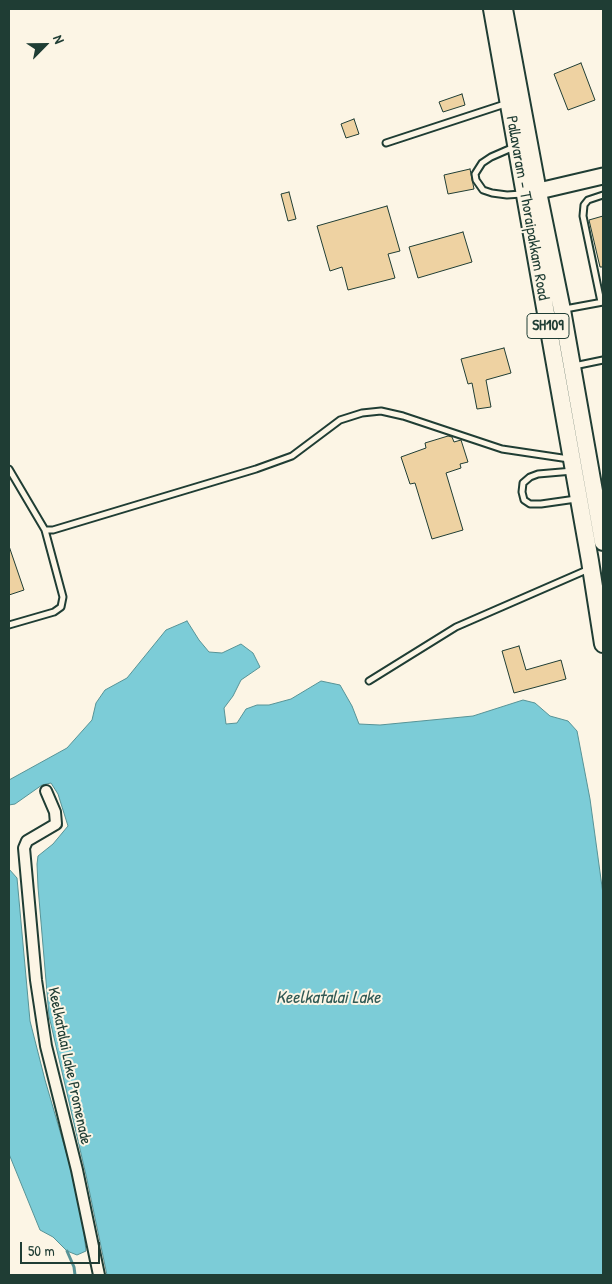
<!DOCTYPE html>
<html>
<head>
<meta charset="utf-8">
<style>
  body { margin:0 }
  #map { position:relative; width:612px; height:1284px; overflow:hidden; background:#fcf5e5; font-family:"Patrick Hand",sans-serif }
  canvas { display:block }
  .frame { position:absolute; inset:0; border:10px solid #1f3d34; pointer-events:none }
  .north { position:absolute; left:20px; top:20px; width:50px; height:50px; -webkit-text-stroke:4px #fcf5e5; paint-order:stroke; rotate:67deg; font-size:14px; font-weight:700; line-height:20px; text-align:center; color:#1f3d34 }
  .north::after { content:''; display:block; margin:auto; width:18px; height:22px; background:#1f3d34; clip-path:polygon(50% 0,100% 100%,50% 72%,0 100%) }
  .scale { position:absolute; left:20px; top:1242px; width:80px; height:22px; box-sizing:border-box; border:2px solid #1f3d34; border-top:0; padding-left:6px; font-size:15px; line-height:18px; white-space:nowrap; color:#1f3d34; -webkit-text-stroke:4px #fcf5e5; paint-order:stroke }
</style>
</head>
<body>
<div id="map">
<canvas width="612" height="1284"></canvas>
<div class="frame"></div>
<div class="north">N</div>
<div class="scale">50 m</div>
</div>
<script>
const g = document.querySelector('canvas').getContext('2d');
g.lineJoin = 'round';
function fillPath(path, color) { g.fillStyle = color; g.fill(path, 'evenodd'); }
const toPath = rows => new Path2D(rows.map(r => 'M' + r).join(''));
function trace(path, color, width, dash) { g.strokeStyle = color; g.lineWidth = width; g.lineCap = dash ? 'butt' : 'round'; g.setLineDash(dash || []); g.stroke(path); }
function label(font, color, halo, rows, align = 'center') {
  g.font = font + ' "Patrick Hand",sans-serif'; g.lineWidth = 4; g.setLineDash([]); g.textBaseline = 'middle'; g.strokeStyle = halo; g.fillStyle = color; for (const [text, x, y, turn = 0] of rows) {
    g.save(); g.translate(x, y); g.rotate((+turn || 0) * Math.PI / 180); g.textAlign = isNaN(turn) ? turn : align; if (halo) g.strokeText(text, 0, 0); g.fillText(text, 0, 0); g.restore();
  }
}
const water = toPath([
  [187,621,199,640,209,652,222,653,241,644,253,653,260,667,241,680,233,696,224,708,226,724,237,723,246,709,257,705,269,705,291,699,321,681,340,685,352,706,359,724,380,725,473,716,523,700,535,703,550,716,568,721,577,731,590,799,603,894,603,1275,107,1275,86,1175,49,1016,38,887,37,864,38,856,53,844,68,826,58,794,51,783,42,785,15,804,9,805,9,780,67,748,92,720,96,703,105,690,127,678,166,630,187,621],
  [9,869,17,878,30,1021,45,1080,69,1162,83,1224,86,1251,77,1255,67,1251,53,1237,40,1230,9,1154,9,869]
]);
fillPath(water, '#7cccd7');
trace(water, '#579396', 1);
trace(toPath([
  [67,1251,74,1267,75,1275]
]), '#579396', 3);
const building = toPath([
  [581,63,595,100,568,110,554,74,581,63],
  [462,94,465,105,443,112,439,102,462,94],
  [354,119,359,134,346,138,341,124,354,119],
  [470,169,474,189,448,194,444,175,470,169],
  [289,192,296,219,288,221,281,194,289,192],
  [387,206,400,251,388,254,395,278,348,290,342,267,330,271,317,226,387,206],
  [603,216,603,267,600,267,589,220,603,216],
  [463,232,472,262,418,278,409,247,463,232],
  [504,348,511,373,486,380,491,407,477,409,472,383,468,384,461,359,504,348],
  [448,436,452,437,454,442,461,440,468,462,460,464,461,468,446,473,463,530,432,539,415,483,410,484,401,457,426,448,425,443,448,436],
  [10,549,24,590,9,595,9,550,10,549],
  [519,646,526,670,561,660,566,679,514,693,502,651,519,646]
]);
fillPath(building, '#eed2a2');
trace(building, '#1f3d34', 1);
const lane = toPath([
  [386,143,505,104],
  [514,147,491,157,482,163,475,174,476,180,483,190,492,193,507,195,522,194],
  [601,302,583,216,584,205,588,200,603,195],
  [565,309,603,302],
  [574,366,603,360],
  [9,469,45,530,53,530,256,469,292,456,340,420,362,413,381,411,403,416,502,449,569,459],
  [573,471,538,474,530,477,523,483,522,492,524,500,530,504,541,504,576,499],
  [9,625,54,612,61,607,63,597,45,530],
  [369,681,456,627,589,569]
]);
const street = toPath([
  [46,791,55,812,56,824,27,841,24,848,36,980,46,1046,77,1170,99,1275]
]);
const secondary = toPath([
  [526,194,603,176]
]);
const primary = toPath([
  [492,9,590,561,603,644],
  [504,9,538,192,562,310,603,542]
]);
trace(lane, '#1f3d34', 9);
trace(street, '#1f3d34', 14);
trace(secondary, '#1f3d34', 19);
trace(primary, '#1f3d34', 20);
trace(lane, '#fcf5e5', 5);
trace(street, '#fcf5e5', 10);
trace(secondary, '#fcf5e5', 15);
trace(primary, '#fcf5e5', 16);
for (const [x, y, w] of [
  [548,326,42]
]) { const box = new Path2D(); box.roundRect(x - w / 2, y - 12.5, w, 25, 4); g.fillStyle = '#fcf5e5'; g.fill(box); trace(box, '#1f3d34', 1); }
label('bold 15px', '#1f3d34', null, [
  ["SH109",548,326]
]);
label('16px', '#1f3d34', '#fcf5e5', [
  ["Pallavaram - Thoraipakkam Road",527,208,80],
  ["Keelkatalai Lake Promenade",69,1066,78]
]);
label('italic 18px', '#325a55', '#fcf5e5', [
  ["Keelkatalai Lake",328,998]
]);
</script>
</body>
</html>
